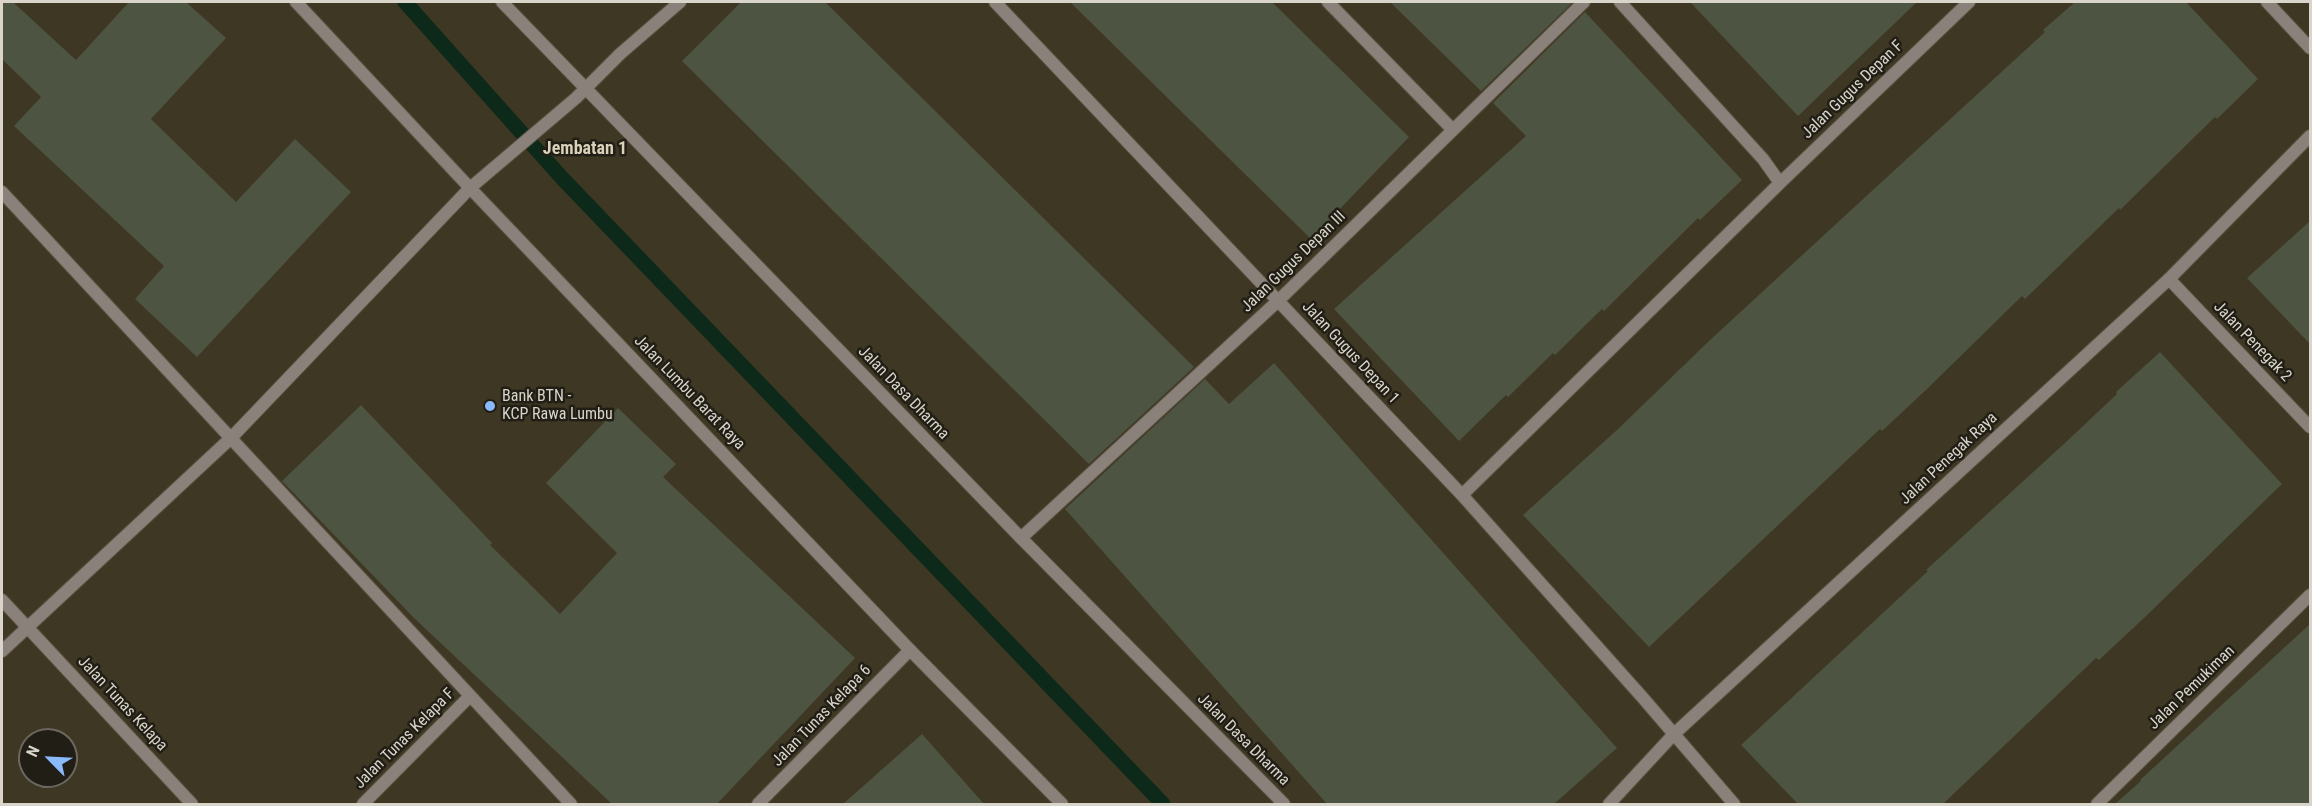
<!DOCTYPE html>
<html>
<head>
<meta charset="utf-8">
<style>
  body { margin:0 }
  #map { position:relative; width:2312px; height:806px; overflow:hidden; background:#3e3723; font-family:"Roboto Condensed",sans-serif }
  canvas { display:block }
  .frame { position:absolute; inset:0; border:3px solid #d9d5ca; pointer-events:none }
  .north { position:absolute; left:18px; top:728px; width:60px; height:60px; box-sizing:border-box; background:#211e16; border:2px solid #6b675e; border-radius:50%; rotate:294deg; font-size:16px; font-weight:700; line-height:24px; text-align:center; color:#d9d5ca }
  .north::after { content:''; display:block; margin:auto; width:21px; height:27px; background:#8abafc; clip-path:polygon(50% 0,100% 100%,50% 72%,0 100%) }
</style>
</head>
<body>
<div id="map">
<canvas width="2312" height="806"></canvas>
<div class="frame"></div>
<div class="north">N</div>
</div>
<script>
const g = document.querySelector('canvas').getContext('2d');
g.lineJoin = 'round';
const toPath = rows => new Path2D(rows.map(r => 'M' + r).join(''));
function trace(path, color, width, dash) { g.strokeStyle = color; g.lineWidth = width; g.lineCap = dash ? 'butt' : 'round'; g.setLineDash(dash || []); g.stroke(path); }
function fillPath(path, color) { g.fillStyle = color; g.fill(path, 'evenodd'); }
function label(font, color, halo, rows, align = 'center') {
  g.font = font + ' "Roboto Condensed",sans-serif'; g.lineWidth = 5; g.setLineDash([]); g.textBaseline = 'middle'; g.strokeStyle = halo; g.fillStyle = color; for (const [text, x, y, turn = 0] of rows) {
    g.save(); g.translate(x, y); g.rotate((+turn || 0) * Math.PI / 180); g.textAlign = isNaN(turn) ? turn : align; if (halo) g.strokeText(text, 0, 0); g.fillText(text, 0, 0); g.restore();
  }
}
trace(toPath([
  [405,2,562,178,1163,804]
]), '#0c2919', 15);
fillPath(toPath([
  [2,2,13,2,76,60,129,2,186,2,226,38,151,119,236,202,295,139,351,192,197,357,135,299,164,266,14,126,41,97,2,59],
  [741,2,825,2,1194,367,1089,464,682,61],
  [1070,2,1272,2,1409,137,1311,239],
  [1390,2,1573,2,1481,91],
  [1690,2,1917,2,1798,116],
  [2075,2,2186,2,2258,79,2217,119,2215,117,2120,210,2119,208,2025,299,2022,296,1927,389,1882,431,1880,429,1649,647,1523,515,1618,429,1710,340,1849,212,2045,32,2043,30],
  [1585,12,1742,180,1700,220,1698,218,1604,311,1602,309,1555,355,1553,353,1508,397,1506,395,1459,441,1334,309,1526,136,1493,103],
  [2310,221,2310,344,2247,278],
  [2160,352,2282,484,2144,618,2099,660,2096,658,1943,804,1798,804,1741,745,1928,571,1926,570,2066,442,2117,394,2116,392],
  [1274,363,1617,748,1554,804,1327,804,1065,509,1205,379,1229,404],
  [361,405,492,543,490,545,560,614,617,553,546,483,618,408,676,464,663,477,855,658,717,804,612,804,414,618,282,481],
  [2310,624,2310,804,2115,804,2141,781,2140,780],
  [922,734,984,804,843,804]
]), '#4d5441');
const minor = toPath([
  [995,2,1462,495,1643,698,1734,804],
  [1328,2,1453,130],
  [1620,2,1763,159,1780,183,1969,2],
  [2267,2,2310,48],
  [2,192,571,804],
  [2169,279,2310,427],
  [1462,495,1780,183],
  [1021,538,1279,300,1584,2],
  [2,600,192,804],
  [2,651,231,438,470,188,576,98,620,54,680,2],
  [363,804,470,696],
  [758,804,910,650],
  [2097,804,2310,595]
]);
const tertiary = toPath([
  [296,2,470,188,910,650,1062,804],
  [502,2,1021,538,1284,804],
  [1609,804,1674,734,2169,279,2310,136]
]);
trace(minor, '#5a5341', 14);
trace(tertiary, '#5a5341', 14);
trace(minor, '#8b817b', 12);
trace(tertiary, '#8b817b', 12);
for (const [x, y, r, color] of [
  [490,406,6,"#8abafc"]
]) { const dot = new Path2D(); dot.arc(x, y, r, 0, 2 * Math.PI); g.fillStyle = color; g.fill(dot); trace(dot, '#211e16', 2); }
label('16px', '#d9d5ca', '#211e16', [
  ["Jalan Gugus Depan F",1853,90,-44],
  ["Jalan Gugus Depan III",1294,262,-44],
  ["Jalan Penegak 2",2252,342,46],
  ["Jalan Gugus Depan 1",1350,353,47],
  ["Jalan Lumbu Barat Raya",689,393,46],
  ["Jalan Dasa Dharma",903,393,46],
  ["Jalan Penegak Raya",1949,459,-43],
  ["Jalan Pemukiman",2192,688,-44],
  ["Jalan Tunas Kelapa",122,704,47],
  ["Jalan Tunas Kelapa 6",822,716,-46],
  ["Jalan Tunas Kelapa F",405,739,-45],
  ["Jalan Dasa Dharma",1243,740,45]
]);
label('16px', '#d9d5ca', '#211e16', [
  ["Bank BTN -",502,397],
  ["KCP Rawa Lumbu",502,415]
], 'left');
label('bold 18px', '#dad1ba', '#211e16', [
  ["Jembatan 1",585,149]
]);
</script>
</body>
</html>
